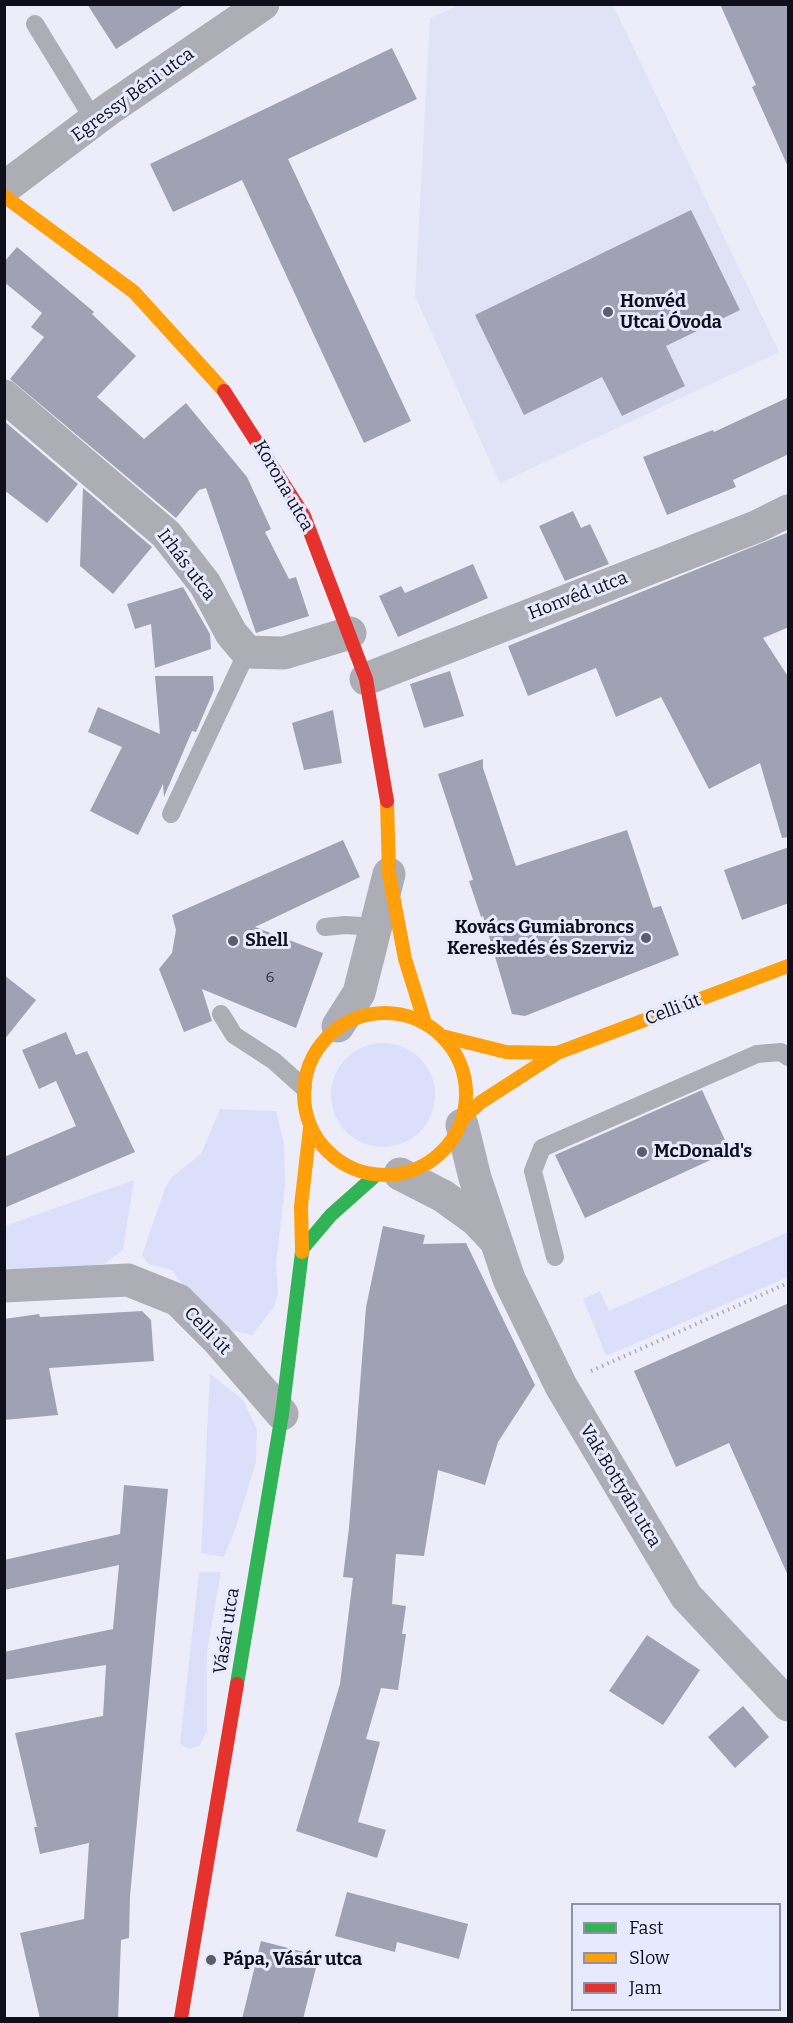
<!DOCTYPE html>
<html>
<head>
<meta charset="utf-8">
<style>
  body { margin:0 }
  #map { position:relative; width:793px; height:2023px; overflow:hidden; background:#ecedf9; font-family:Bitter,serif }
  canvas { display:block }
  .frame { position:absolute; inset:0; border:6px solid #0e0f1b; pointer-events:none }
  .legend { position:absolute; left:571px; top:1903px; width:210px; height:108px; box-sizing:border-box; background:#e7e9fe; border:2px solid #9092a3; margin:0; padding:8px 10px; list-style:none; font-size:18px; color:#0e0f1b }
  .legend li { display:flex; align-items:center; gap:12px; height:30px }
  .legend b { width:30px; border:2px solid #9092a3 }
</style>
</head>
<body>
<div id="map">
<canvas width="793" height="2023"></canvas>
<div class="frame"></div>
<ul class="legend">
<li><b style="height:8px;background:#30b455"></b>Fast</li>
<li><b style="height:8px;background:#ff9f0a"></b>Slow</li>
<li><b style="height:8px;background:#e5322d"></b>Jam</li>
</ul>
</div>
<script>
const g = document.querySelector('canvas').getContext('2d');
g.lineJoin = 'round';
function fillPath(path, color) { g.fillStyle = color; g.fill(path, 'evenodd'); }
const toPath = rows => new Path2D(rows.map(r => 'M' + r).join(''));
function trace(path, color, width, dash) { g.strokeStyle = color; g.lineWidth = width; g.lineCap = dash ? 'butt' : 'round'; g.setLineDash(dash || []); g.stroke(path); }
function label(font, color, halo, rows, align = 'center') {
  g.font = font + ' Bitter,serif'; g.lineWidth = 6; g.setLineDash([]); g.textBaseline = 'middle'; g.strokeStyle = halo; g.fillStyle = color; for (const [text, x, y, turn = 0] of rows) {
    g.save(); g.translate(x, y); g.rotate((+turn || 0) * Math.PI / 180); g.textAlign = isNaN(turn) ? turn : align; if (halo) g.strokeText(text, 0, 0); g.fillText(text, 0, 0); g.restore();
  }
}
fillPath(toPath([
  [460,5,613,5,779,352,500,483,415,296,430,18]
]), '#e0e2f6');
fillPath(toPath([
  '331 1095a52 52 0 1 1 104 0a52 52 0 1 1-104 0Z',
  [220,1109,276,1111,284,1143,285,1186,276,1264,278,1293,274,1307,252,1335,223,1328,187,1291,172,1270,148,1264,142,1255,165,1188,172,1177,201,1154],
  [134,1180,123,1250,104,1264,5,1273,5,1226],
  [788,1232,788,1277,606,1356,583,1299,600,1291,609,1311],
  [210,1374,243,1400,257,1429,256,1462,235,1530,224,1557,201,1553],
  [199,1572,221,1572,207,1651,207,1731,199,1746,188,1749,180,1744]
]), '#dcdffa');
fillPath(toPath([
  [87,4,186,4,116,49],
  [720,4,789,4,789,169,752,87,756,85],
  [392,48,417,99,288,159,411,421,364,443,242,180,173,212,150,164],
  [691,210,740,310,666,346,685,386,622,416,602,377,524,415,475,315],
  [17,247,94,312,92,314,136,356,97,397,144,439,186,403,247,477,271,529,265,532,289,579,296,577,309,616,256,633,206,488,199,490,176,518,10,379,44,337,31,327,42,313,4,282,4,262],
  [789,397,789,454,733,480,736,487,667,515,643,457,713,430,714,432],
  [4,421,78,484,47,523,4,490],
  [83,488,152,547,113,594,80,566],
  [573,511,581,528,590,524,609,564,565,581,539,526],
  [789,532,789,627,763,638,789,678,789,837,782,838,760,763,709,789,661,697,616,717,596,668,528,696,508,646],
  [473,564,488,598,398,637,379,596,401,586,405,593],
  [183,587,210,634,211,649,155,668,151,624,135,629,127,604],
  [450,671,464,716,424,728,410,684],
  [155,676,213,676,214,690,196,732,192,731,164,797,163,784,138,835,90,811,122,747,88,732,98,707,160,734],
  [333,710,342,763,304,770,292,723],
  [483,759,483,768,516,866,627,830,653,908,661,906,679,955,525,1016,512,1014,483,916,481,917,469,881,473,880,438,774],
  [343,840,360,877,255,927,323,953,296,1028,202,989,212,1021,184,1032,159,969,172,953,176,930,172,915],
  [789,847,789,903,742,920,724,870],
  [4,975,36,1000,4,1040],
  [66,1032,76,1055,87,1051,135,1152,4,1208,4,1157,76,1126,56,1081,39,1089,22,1050],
  [702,1090,730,1151,585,1218,555,1155],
  [383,1226,425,1235,423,1244,466,1243,535,1385,498,1442,485,1485,438,1470,424,1556,396,1554,392,1604,406,1606,402,1634,406,1634,398,1690,381,1688,366,1739,380,1742,358,1822,386,1830,377,1858,296,1831,340,1684,353,1578,343,1577,349,1528,366,1307],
  [789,1303,789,1578,729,1443,676,1467,634,1371],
  [142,1311,151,1320,154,1361,49,1368,58,1415,4,1420,4,1319,39,1314,40,1317],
  [124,1485,168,1489,130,1896,129,1938,121,1940,118,2019,40,2019,20,1933,84,1919,89,1843,40,1854,34,1827,37,1827,15,1733,103,1716,106,1665,4,1680,4,1652,113,1629,119,1565,4,1590,4,1560,120,1534],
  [647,1635,700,1670,663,1725,609,1691],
  [743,1706,769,1737,735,1768,708,1737],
  [347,1892,468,1924,459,1959,397,1942,395,1952,335,1936],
  [261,1941,319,1956,303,2019,242,2019]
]), '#a0a1b3');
trace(toPath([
  [591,1371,788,1283]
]), '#ababb1', 4, [1.5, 4.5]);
trace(toPath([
  [35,24,95,122],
  [171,814,247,652],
  [325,927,345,925,376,927],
  [221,1014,234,1035,274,1061,303,1087],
  [555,1257,533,1171,542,1148,757,1054,781,1052,788,1057]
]), '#adaeb5', 18);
trace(toPath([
  [4,188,109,109,263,4],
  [4,396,166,534,205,584,231,633,247,652,284,653,350,633],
  [366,679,758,526,788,511],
  [338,1026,359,993,389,874],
  [462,1125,475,1178,509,1279,561,1386,686,1596,788,1705],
  [400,1174,443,1196,475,1219,493,1238],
  [4,1286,128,1280,178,1300,217,1339,282,1414]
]), '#adaeb5', 33);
trace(toPath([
  [303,1248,331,1215,376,1175],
  [237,1684,282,1414,302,1252]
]), '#30b455', 14);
trace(toPath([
  [4,196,134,292,224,391],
  [387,801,389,874,405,959,425,1023],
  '304 1094a81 81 0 1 1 162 0a81 81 0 1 1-162 0Z',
  [442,1036,506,1052,557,1053],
  [464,1117,481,1102,557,1053,788,966],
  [302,1252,301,1206,310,1128]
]), '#ff9f0a', 14);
trace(toPath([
  [224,391,304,516,366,679,387,801],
  [181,2018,237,1684]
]), '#e5322d', 14);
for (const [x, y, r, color] of [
  [608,312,6,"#5c5d69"],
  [646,938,6,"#5c5d69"],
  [233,941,6,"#5c5d69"],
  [642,1152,6,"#5c5d69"],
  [211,1960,6,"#5c5d69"]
]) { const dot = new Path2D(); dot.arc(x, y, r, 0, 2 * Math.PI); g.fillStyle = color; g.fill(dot); trace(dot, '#e7e9fe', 2); }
label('15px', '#323441', null, [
  ["6",270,978]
]);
label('18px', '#0e0f1b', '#e7e9fe', [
  ["Egressy Béni utca",133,95,-36],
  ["Korona utca",283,486,60],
  ["Irhás utca",186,565,53],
  ["Honvéd utca",578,596,-21],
  ["Celli út",673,1010,-21],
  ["Celli út",207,1331,46],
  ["Vak Bottyán utca",620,1486,59],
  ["Vásár utca",227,1631,-81]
]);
label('bold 18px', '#0e0f1b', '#e7e9fe', [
  ["Honvéd",620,302],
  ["Utcai Óvoda",620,323],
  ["Kovács Gumiabroncs",634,928,"right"],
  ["Kereskedés és Szerviz",634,949,"right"],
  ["Shell",245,941],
  ["McDonald's",654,1152],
  ["Pápa, Vásár utca",223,1960]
], 'left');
</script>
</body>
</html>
